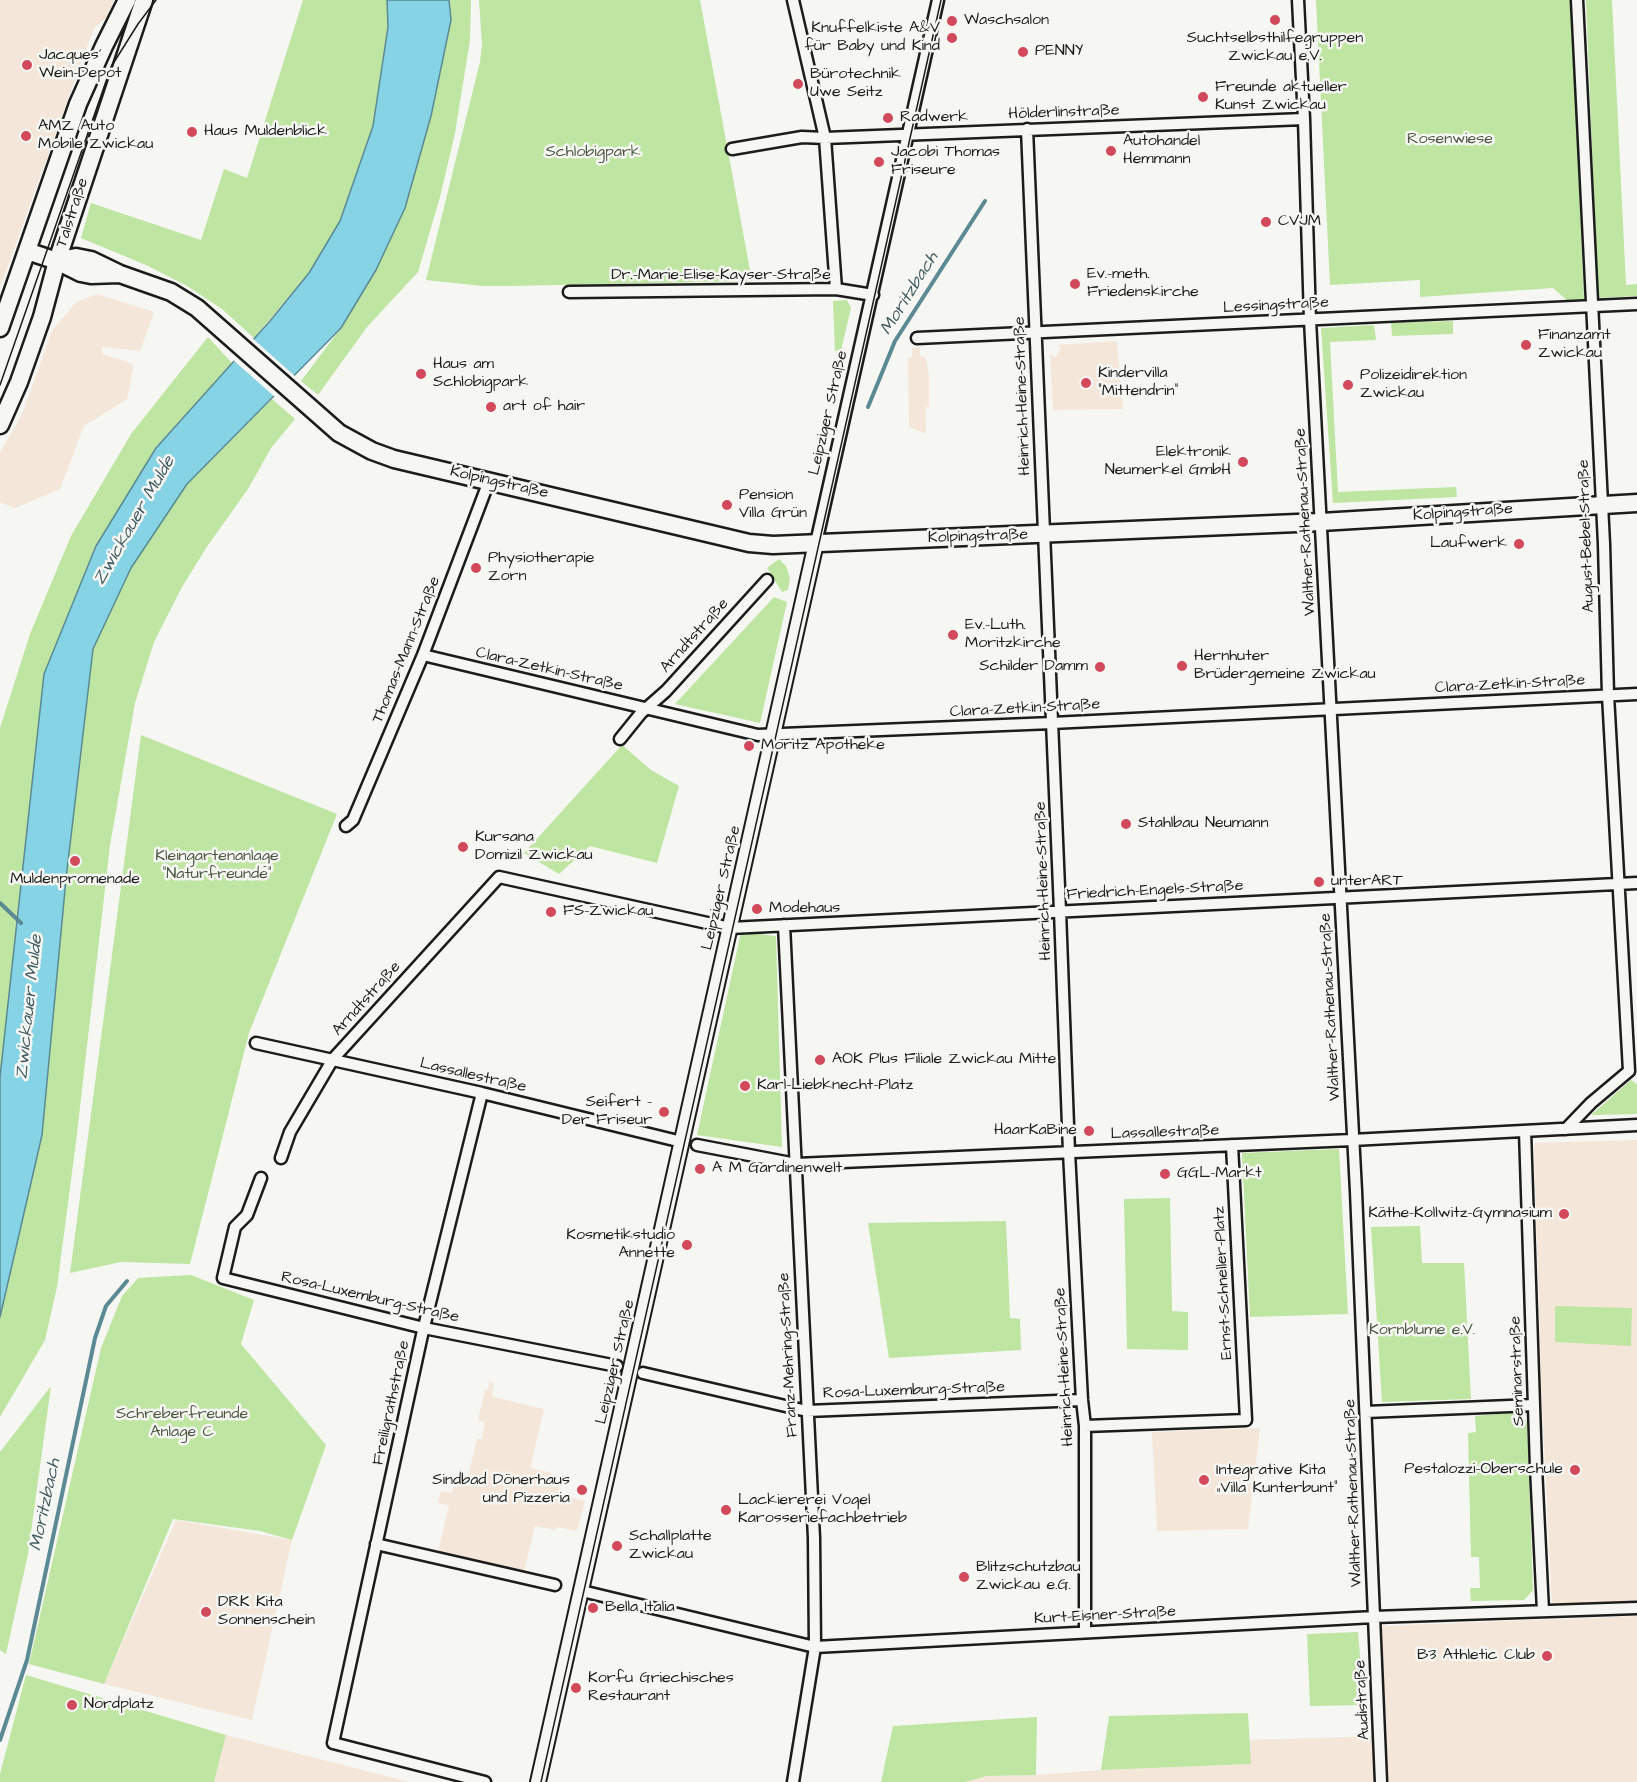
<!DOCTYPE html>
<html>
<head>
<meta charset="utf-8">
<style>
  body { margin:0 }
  canvas { display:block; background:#f6f6f2 }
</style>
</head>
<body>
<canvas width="1637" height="1782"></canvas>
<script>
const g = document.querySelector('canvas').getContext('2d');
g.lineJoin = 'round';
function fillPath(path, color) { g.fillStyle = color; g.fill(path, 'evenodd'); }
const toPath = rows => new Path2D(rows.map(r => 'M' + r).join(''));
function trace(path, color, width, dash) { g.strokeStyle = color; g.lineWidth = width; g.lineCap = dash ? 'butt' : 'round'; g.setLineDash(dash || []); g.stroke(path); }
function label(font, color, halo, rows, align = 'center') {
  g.font = font + ' "Architects Daughter",sans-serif'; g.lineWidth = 5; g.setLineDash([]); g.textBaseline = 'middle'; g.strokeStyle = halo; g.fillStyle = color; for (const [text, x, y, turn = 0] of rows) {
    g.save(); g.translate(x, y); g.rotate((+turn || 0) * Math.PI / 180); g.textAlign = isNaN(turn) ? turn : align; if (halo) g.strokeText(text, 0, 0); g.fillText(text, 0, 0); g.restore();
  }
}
fillPath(toPath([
  [0,0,114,0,108,17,95,27,90,39,0,288],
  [97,294,154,312,140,351,102,347,102,354,134,364,127,399,84,426,60,489,15,508,0,502,0,453,22,414,52,331,76,302],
  [1117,341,1123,409,1053,410,1050,354,1056,357,1061,348,1057,345],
  [920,347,920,356,926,358,929,375,929,407,926,407,926,434,909,427,908,358,912,357,912,348],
  [1637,1140,1637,1604,1552,1607,1541,1381,1534,1143],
  [489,1382,494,1383,492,1397,544,1409,530,1468,552,1473,550,1481,560,1483,557,1498,564,1499,565,1496,585,1501,577,1531,556,1527,555,1530,535,1526,524,1571,438,1552,449,1506,438,1503,441,1491,452,1493,457,1474,468,1477,477,1439,482,1439,485,1422,478,1420,485,1390,488,1390],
  [1260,1428,1248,1529,1157,1531,1152,1432],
  [176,1520,292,1540,252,1720,104,1684],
  [1637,1616,1637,1782,1387,1782,1382,1626],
  [226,1735,409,1782,214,1782],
  [1376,1736,1377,1782,964,1782,987,1776,1036,1775,1101,1770,1251,1764,1250,1740]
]), '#f4e6d9');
fillPath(toPath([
  [303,0,387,0,388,27,373,126,340,221,309,273,254,338,222,309,187,286,146,265,81,238,91,203,201,240,224,169,247,178],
  [449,0,471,0,470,40,455,133,440,197,418,272,367,327,318,395,301,381,341,328,376,270,405,208,431,116,451,20],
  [479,0,700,0,752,281,508,286,482,286,426,280,480,62,482,45],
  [1316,0,1571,0,1584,301,1569,302,1553,288,1420,297,1420,280,1330,285],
  [1586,0,1612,0,1626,285,1637,284,1637,296,1598,298],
  [847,300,851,308,841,350,835,351,833,301],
  [1453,321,1453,334,1392,336,1391,323],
  [1374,325,1376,340,1330,342,1338,492,1456,487,1457,497,1333,503,1321,328],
  [208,337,232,363,156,448,44,674,0,1077,0,728,30,634,71,536,131,434],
  [272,399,295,419,271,448,248,489,208,545,182,587,154,642,135,703,110,845,76,1142,57,1287,45,1340,0,1417,0,1317,42,1135,66,879,93,649,131,568,187,484],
  [779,559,786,566,790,578,788,590,782,592,767,568],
  [774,597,787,602,760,723,675,704],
  [141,735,337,814,249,1033,190,1264,121,1262,70,1273],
  [622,745,651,770,679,786,657,863,590,846,559,874,524,853],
  [741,932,776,936,782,1147,697,1135],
  [1631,1080,1637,1084,1637,1114,1591,1115],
  [1339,1149,1348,1314,1250,1317,1242,1153],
  [1170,1198,1172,1311,1188,1312,1188,1350,1127,1349,1124,1199],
  [1006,1221,1010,1318,1020,1319,1021,1350,889,1358,868,1223],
  [1420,1226,1422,1263,1464,1263,1471,1399,1382,1402,1371,1227],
  [191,1275,254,1300,241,1344,326,1445,292,1540,260,1531,173,1519,104,1684,29,1664,101,1348,122,1296,138,1278],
  [1555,1306,1632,1308,1631,1346,1555,1342],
  [51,1386,28,1554,6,1654,0,1650,0,1452],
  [1519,1412,1527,1422,1533,1590,1524,1600,1471,1601,1470,1588,1480,1588,1479,1557,1471,1557,1468,1433,1476,1432,1475,1416],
  [1358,1632,1364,1705,1310,1706,1307,1634],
  [26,1675,226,1735,214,1782,0,1782,0,1774],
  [1248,1713,1251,1764,1101,1770,1109,1716],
  [1037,1717,1036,1775,987,1776,964,1782,881,1782,893,1726]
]), '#bee5a1');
const water = toPath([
  [387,0,449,0,451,20,431,116,405,208,376,270,341,328,187,484,131,568,93,649,66,879,42,1135,0,1317,0,1077,44,674,96,546,156,448,270,321,309,273,340,221,373,126,388,27,387,0]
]);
fillPath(water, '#85d3e4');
trace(water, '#5b8a94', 1.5);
fillPath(toPath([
  [251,337,297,378,276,398,232,359]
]), '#f6f6f2');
trace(toPath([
  [868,407,895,341,985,201],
  [0,903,21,923],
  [0,1740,27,1660,95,1338,106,1306,127,1281]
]), '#5b8a94', 4);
const minor = toPath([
  [793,0,825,138,836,289],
  [1298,0,1304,119,1310,320,1356,1191,1381,1782],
  [1577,0,1604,544,1608,695,1629,1071],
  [1027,129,1060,911,1069,1152,1082,1400,1085,1426,1085,1632],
  [732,149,802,137,825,138,1304,119],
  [569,292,836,289,873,295],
  [917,338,1637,304],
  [816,543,938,0],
  [423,655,758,735,1052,723,1637,694],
  [620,739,641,713,666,691,767,580],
  [346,826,353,820,423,655,489,481],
  [784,925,814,1538,815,1647,793,1782],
  [256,1043,482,1093,682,1142],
  [482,1093,422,1335,333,1743,485,1782],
  [1566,1129,1591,1103,1629,1071],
  [1525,1131,1536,1467,1543,1611],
  [697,1145,796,1164,1352,1140,1637,1125],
  [281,1158,290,1132,333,1059,499,877,730,928,1637,883],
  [261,1178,247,1215,235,1227,223,1278,424,1328,617,1366],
  [643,1373,807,1411,1082,1400],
  [1366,1412,1534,1405],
  [1085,1426,1246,1420,1232,1145],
  [376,1544,555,1585],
  [582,1591,815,1647,1374,1617,1637,1608]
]);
const tertiary = toPath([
  [538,1782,816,543]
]);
const primary = toPath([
  [27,251,57,261,81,273,91,275,119,274],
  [57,261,76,257,91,260,120,274,171,292,197,308,339,433,372,451,394,459,749,543,773,545,1321,522,1637,503],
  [0,328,78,104,104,46,127,0],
  [0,425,19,382,42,317,57,261,144,0]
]);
trace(minor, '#1c1c1c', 15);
trace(tertiary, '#1c1c1c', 18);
trace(primary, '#1c1c1c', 21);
trace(minor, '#f6f6f2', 10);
trace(tertiary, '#f6f6f2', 14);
trace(primary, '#f6f6f2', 16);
trace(toPath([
  [0,385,111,67,138,24,156,0],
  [541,1782,941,0]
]), '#1c1c1c', 1.5);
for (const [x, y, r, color] of [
  [1275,20,6,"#d1495b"],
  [952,21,6,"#d1495b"],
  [952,38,6,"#d1495b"],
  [1023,52,6,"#d1495b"],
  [27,65,6,"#d1495b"],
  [798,84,6,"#d1495b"],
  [1203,97,6,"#d1495b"],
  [888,118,6,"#d1495b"],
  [192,132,6,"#d1495b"],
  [26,136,6,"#d1495b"],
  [1111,151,6,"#d1495b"],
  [879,162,6,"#d1495b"],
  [1266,222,6,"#d1495b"],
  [1075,284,6,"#d1495b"],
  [1526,345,6,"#d1495b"],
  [421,374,6,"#d1495b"],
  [1086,383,6,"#d1495b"],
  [1348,385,6,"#d1495b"],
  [491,407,6,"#d1495b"],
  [1243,462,6,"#d1495b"],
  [727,505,6,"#d1495b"],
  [1519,544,6,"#d1495b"],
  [476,568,6,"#d1495b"],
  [953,635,6,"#d1495b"],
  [1182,666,6,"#d1495b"],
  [1100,667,6,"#d1495b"],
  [749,746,6,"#d1495b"],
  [1126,824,6,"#d1495b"],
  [463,847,6,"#d1495b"],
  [75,861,6,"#d1495b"],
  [1319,882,6,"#d1495b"],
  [757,909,6,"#d1495b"],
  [551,912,6,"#d1495b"],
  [820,1060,6,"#d1495b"],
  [745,1086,6,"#d1495b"],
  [664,1112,6,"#d1495b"],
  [1089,1131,6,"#d1495b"],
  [700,1169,6,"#d1495b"],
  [1165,1174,6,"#d1495b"],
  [1564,1214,6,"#d1495b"],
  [687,1245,6,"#d1495b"],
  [1575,1470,6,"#d1495b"],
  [1204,1480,6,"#d1495b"],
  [582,1490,6,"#d1495b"],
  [726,1510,6,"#d1495b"],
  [617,1546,6,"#d1495b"],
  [964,1577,6,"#d1495b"],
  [593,1608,6,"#d1495b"],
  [206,1612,6,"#d1495b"],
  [1547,1656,6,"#d1495b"],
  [576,1688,6,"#d1495b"],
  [72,1705,6,"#d1495b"]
]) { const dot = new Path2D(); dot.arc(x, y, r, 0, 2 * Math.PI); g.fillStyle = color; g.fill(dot); trace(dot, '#f6f6f2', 2); }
label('16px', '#1c1c1c', '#f6f6f2', [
  ["Waschsalon",964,21],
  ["Knuffelkiste A&V",940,29,"right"],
  ["für Baby und Kind",940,47,"right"],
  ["Suchtselbsthilfegruppen",1275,39,"center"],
  ["Zwickau e.V.",1275,57,"center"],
  ["PENNY",1035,52],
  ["Jacques’",39,56],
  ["Wein-Depot",39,74],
  ["Bürotechnik",810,75],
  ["Uwe Seitz",810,93],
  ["Freunde aktueller",1215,88],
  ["Kunst Zwickau",1215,106],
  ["Radwerk",900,118],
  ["AMZ Auto",38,127],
  ["Mobile Zwickau",38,145],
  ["Haus Muldenblick",204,132],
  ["Autohandel",1123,142],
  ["Hemmann",1123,160],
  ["Jacobi Thomas",891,153],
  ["Friseure",891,171],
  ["CVJM",1278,222],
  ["Ev.-meth.",1087,275],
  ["Friedenskirche",1087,293],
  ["Finanzamt",1538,336],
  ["Zwickau",1538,354],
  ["Haus am",433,365],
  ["Schlobigpark",433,383],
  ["Kindervilla",1098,374],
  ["\"Mittendrin\"",1098,392],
  ["Polizeidirektion",1360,376],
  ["Zwickau",1360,394],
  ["art of hair",503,407],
  ["Elektronik",1231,453,"right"],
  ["Neumerkel GmbH",1231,471,"right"],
  ["Pension",739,496],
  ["Villa Grün",739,514],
  ["Laufwerk",1507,544,"right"],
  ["Physiotherapie",488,559],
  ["Zorn",488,577],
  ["Ev.-Luth.",965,626],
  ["Moritzkirche",965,644],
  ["Hernhuter",1194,657],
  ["Brüdergemeine Zwickau",1194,675],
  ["Schilder Damm",1088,667,"right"],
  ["Moritz Apotheke",761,746],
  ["Stahlbau Neumann",1138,824],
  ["Kursana",475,838],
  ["Domizil Zwickau",475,856],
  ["Muldenpromenade",75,880,"center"],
  ["unterART",1331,882],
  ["Modehaus",769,909],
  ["FS-Zwickau",563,912],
  ["AOK Plus Filiale Zwickau Mitte",832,1060],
  ["Karl-Liebknecht-Platz",757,1086],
  ["Seifert -",652,1103,"right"],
  ["Der Friseur",652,1121,"right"],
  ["HaarKaBine",1077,1131,"right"],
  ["A M Gardinenwelt",712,1169],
  ["GGL-Markt",1177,1174],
  ["Käthe-Kollwitz-Gymnasium",1552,1214,"right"],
  ["Kosmetikstudio",675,1236,"right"],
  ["Annette",675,1254,"right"],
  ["Pestalozzi-Oberschule",1563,1470,"right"],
  ["Integrative Kita",1216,1471],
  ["„Villa Kunterbunt“",1216,1489],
  ["Sindbad Dönerhaus",570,1481,"right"],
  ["und Pizzeria",570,1499,"right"],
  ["Lackiererei Vogel",738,1501],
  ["Karosseriefachbetrieb",738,1519],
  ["Schallplatte",629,1537],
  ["Zwickau",629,1555],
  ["Blitzschutzbau",976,1568],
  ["Zwickau e.G.",976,1586],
  ["DRK Kita",218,1603],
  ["Sonnenschein",218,1621],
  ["Bella Italia",605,1608],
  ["B3 Athletic Club",1535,1656,"right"],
  ["Korfu Griechisches",588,1679],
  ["Restaurant",588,1697],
  ["Nordplatz",84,1705]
], 'left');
label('16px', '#1c1c1c', '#f6f6f2', [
  ["Hölderlinstraße",1064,113,-2],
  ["Talstraße",73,213,-72],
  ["Dr.-Marie-Elise-Kayser-Straße",721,276],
  ["Lessingstraße",1276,306,-3],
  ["Heinrich-Heine-Straße",1023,396,-92],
  ["Leipziger Straße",829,413,-77],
  ["Kolpingstraße",499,483,13],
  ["Kolpingstraße",1463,513,-4],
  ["Walther-Rathenau-Straße",1306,522,-93],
  ["August-Bebel-Straße",1587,536,-92],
  ["Kolpingstraße",978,537,-2],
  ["Arndtstraße",695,636,-48],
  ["Thomas-Mann-Straße",407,650,-68],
  ["Clara-Zetkin-Straße",549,670,13],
  ["Clara-Zetkin-Straße",1510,685,-3],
  ["Clara-Zetkin-Straße",1025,709,-3],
  ["Heinrich-Heine-Straße",1044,881,-92],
  ["Leipziger Straße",722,888,-77],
  ["Friedrich-Engels-Straße",1155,891,-3],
  ["Arndtstraße",367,999,-48],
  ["Walther-Rathenau-Straße",1331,1007,-93],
  ["Lassallestraße",473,1076,13],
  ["Lassallestraße",1165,1133,-2],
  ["Ernst-Schneller-Platz",1224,1283,-93],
  ["Rosa-Luxemburg-Straße",370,1298,13],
  ["Franz-Mehring-Straße",789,1355,-93],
  ["Leipziger Straße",616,1362,-77],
  ["Heinrich-Heine-Straße",1065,1367,-93],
  ["Seminarstraße",1518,1371,-92],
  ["Rosa-Luxemburg-Straße",914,1391,-2],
  ["Freiligrathstraße",392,1403,-78],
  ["Walther-Rathenau-Straße",1354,1493,-92],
  ["Kurt-Eisner-Straße",1105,1616,-3],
  ["Audistraße",1363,1700,-93]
]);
label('16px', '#4d5844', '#f6f6f2', [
  ["Rosenwiese",1450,140],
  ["Schlobigpark",593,153],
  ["Kleingartenanlage",217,857],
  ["\"Naturfreunde\"",217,875],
  ["Kornblume e.V.",1422,1331],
  ["Schreberfreunde",182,1415],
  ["Anlage C",182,1433]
]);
label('italic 18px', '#415c62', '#f6f6f2', [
  ["Moritzbach",910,294,-58],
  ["Zwickauer Mulde",135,521,-60],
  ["Zwickauer Mulde",30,1007,-84],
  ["Moritzbach",46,1505,-78]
]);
</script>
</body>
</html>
